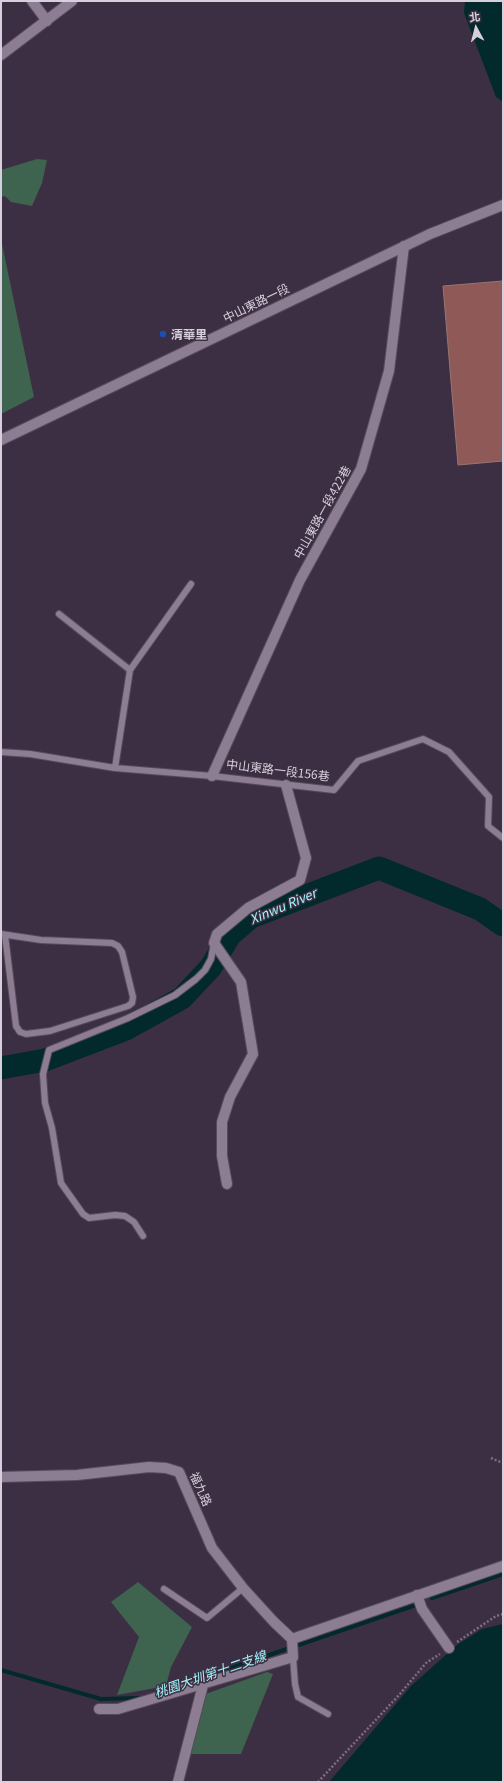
<!DOCTYPE html>
<html>
<head>
<meta charset="utf-8">
<style>
  body { margin:0 }
  #map { position:relative; width:504px; height:1783px; overflow:hidden; background:#3d2f43; font-family:Georgia,"Noto Sans TC",serif }
  canvas { display:block }
  .frame { position:absolute; inset:0; border:2px solid #d7cfdb; pointer-events:none }
  .north { position:absolute; left:456px; top:8px; width:40px; height:40px; -webkit-text-stroke:3px #3d2f43; paint-order:stroke; rotate:353deg; font-size:11px; font-weight:700; line-height:16px; text-align:center; color:#d7cfdb }
  .north::after { content:''; display:block; margin:auto; width:14px; height:18px; background:#d7cfdb; clip-path:polygon(50% 0,100% 100%,50% 72%,0 100%) }
</style>
</head>
<body>
<div id="map">
<canvas width="504" height="1783"></canvas>
<div class="frame"></div>
<div class="north">北</div>
</div>
<script>
const g = document.querySelector('canvas').getContext('2d');
g.lineJoin = 'round';
function fillPath(path, color) { g.fillStyle = color; g.fill(path, 'evenodd'); }
const toPath = rows => new Path2D(rows.map(r => 'M' + r).join(''));
function trace(path, color, width, dash) { g.strokeStyle = color; g.lineWidth = width; g.lineCap = dash ? 'butt' : 'round'; g.setLineDash(dash || []); g.stroke(path); }
function label(font, color, halo, rows, align = 'center') {
  g.font = font + ' Georgia,"Noto Sans TC",serif'; g.lineWidth = 3; g.setLineDash([]); g.textBaseline = 'middle'; g.strokeStyle = halo; g.fillStyle = color; for (const [text, x, y, turn = 0] of rows) {
    g.save(); g.translate(x, y); g.rotate((+turn || 0) * Math.PI / 180); g.textAlign = isNaN(turn) ? turn : align; if (halo) g.strokeText(text, 0, 0); g.fillText(text, 0, 0); g.restore();
  }
}
fillPath(toPath([
  [37,159,47,160,42,183,32,206,11,202,5,196,1,197,1,170],
  [1,239,34,397,1,414],
  [138,1582,192,1627,171,1667,166,1686,117,1695,139,1637,111,1602],
  [267,1672,273,1674,241,1754,183,1754,200,1696]
]), '#3e634e');
fillPath(toPath([
  [465,1,503,1,503,102,496,97,464,13],
  [503,1624,503,1782,329,1782,411,1686,457,1645,482,1629]
]), '#022a2c');
trace(toPath([
  [432,1598,503,1574],
  [1,1670,101,1699,139,1698],
  [184,1684,416,1605]
]), '#022a2c', 4);
trace(toPath([
  [1,1068,45,1060,126,1029,182,998,211,967,230,935,251,917,379,868,480,909,503,925]
]), '#022a2c', 23);
const building = toPath([
  [503,281,503,461,458,465,443,286,503,281]
]);
fillPath(building, '#8f5958');
trace(building, '#957675', 1);
const lane = toPath([
  [59,614,130,670],
  [1,752,30,754,115,768,212,776,334,790,358,761,423,739,449,752,489,797,488,826,503,838],
  [115,768,130,670,191,584],
  [1,934,41,940,112,943,118,946,122,952,133,997,132,1003,128,1006,50,1031,26,1034,20,1032,16,1026,5,935],
  [143,1236,134,1222,125,1216,115,1215,89,1218,83,1214,61,1183,52,1128,45,1103,43,1074,49,1050,128,1018,175,995,196,979,205,970,211,959,214,943],
  [164,1589,207,1618,243,1588],
  [293,1657,295,1684,298,1697,328,1714]
]);
const street = toPath([
  [32,1,47,21],
  [1,55,72,1],
  [212,776,300,580,361,469,389,371,404,246],
  [227,1184,222,1156,222,1122,230,1097,253,1054,241,982,214,943,217,934,248,908,300,880,306,858,286,785],
  [1,1477,77,1475,149,1467,166,1468,179,1472,212,1548,243,1588,274,1622,292,1639],
  [417,1595,422,1609,449,1648],
  [292,1639,503,1566],
  [99,1709,118,1709,293,1657,292,1639],
  [178,1782,203,1685]
]);
const secondary = toPath([
  [1,440,430,234,503,205]
]);
trace(lane, '#564b5b', 8);
trace(street, '#564b5b', 12);
trace(secondary, '#564b5b', 12);
trace(toPath([
  [491,1458,503,1463],
  [457,1642,496,1616,503,1614],
  [318,1782,399,1695,426,1663,440,1654]
]), '#7b6f80', 2.5, [2, 2]);
trace(lane, '#8d7d93', 6);
trace(street, '#8d7d93', 10);
trace(secondary, '#8d7d93', 10);
for (const [x, y, r, color] of [
  [163,334,4,"#1a4fb4"]
]) { const dot = new Path2D(); dot.arc(x, y, r, 0, 2 * Math.PI); g.fillStyle = color; g.fill(dot); trace(dot, '#3d2f43', 1.5); }
label('12px', '#d7cfdb', '#3d2f43', [
  ["中山東路一段",256,303,-26],
  ["中山東路一段422巷",322,512,-61],
  ["中山東路一段156巷",278,770,7],
  ["福九路",201,1489,66]
]);
label('bold 12px', '#d7cfdb', '#3d2f43', [
  ["清華里",171,334]
], 'left');
label('italic 13px', '#a1f4fa', '#3d2f43', [
  ["Xinwu River",283,906,-23],
  ["桃園大圳第十二支線",210,1674,-19]
]);
</script>
</body>
</html>
